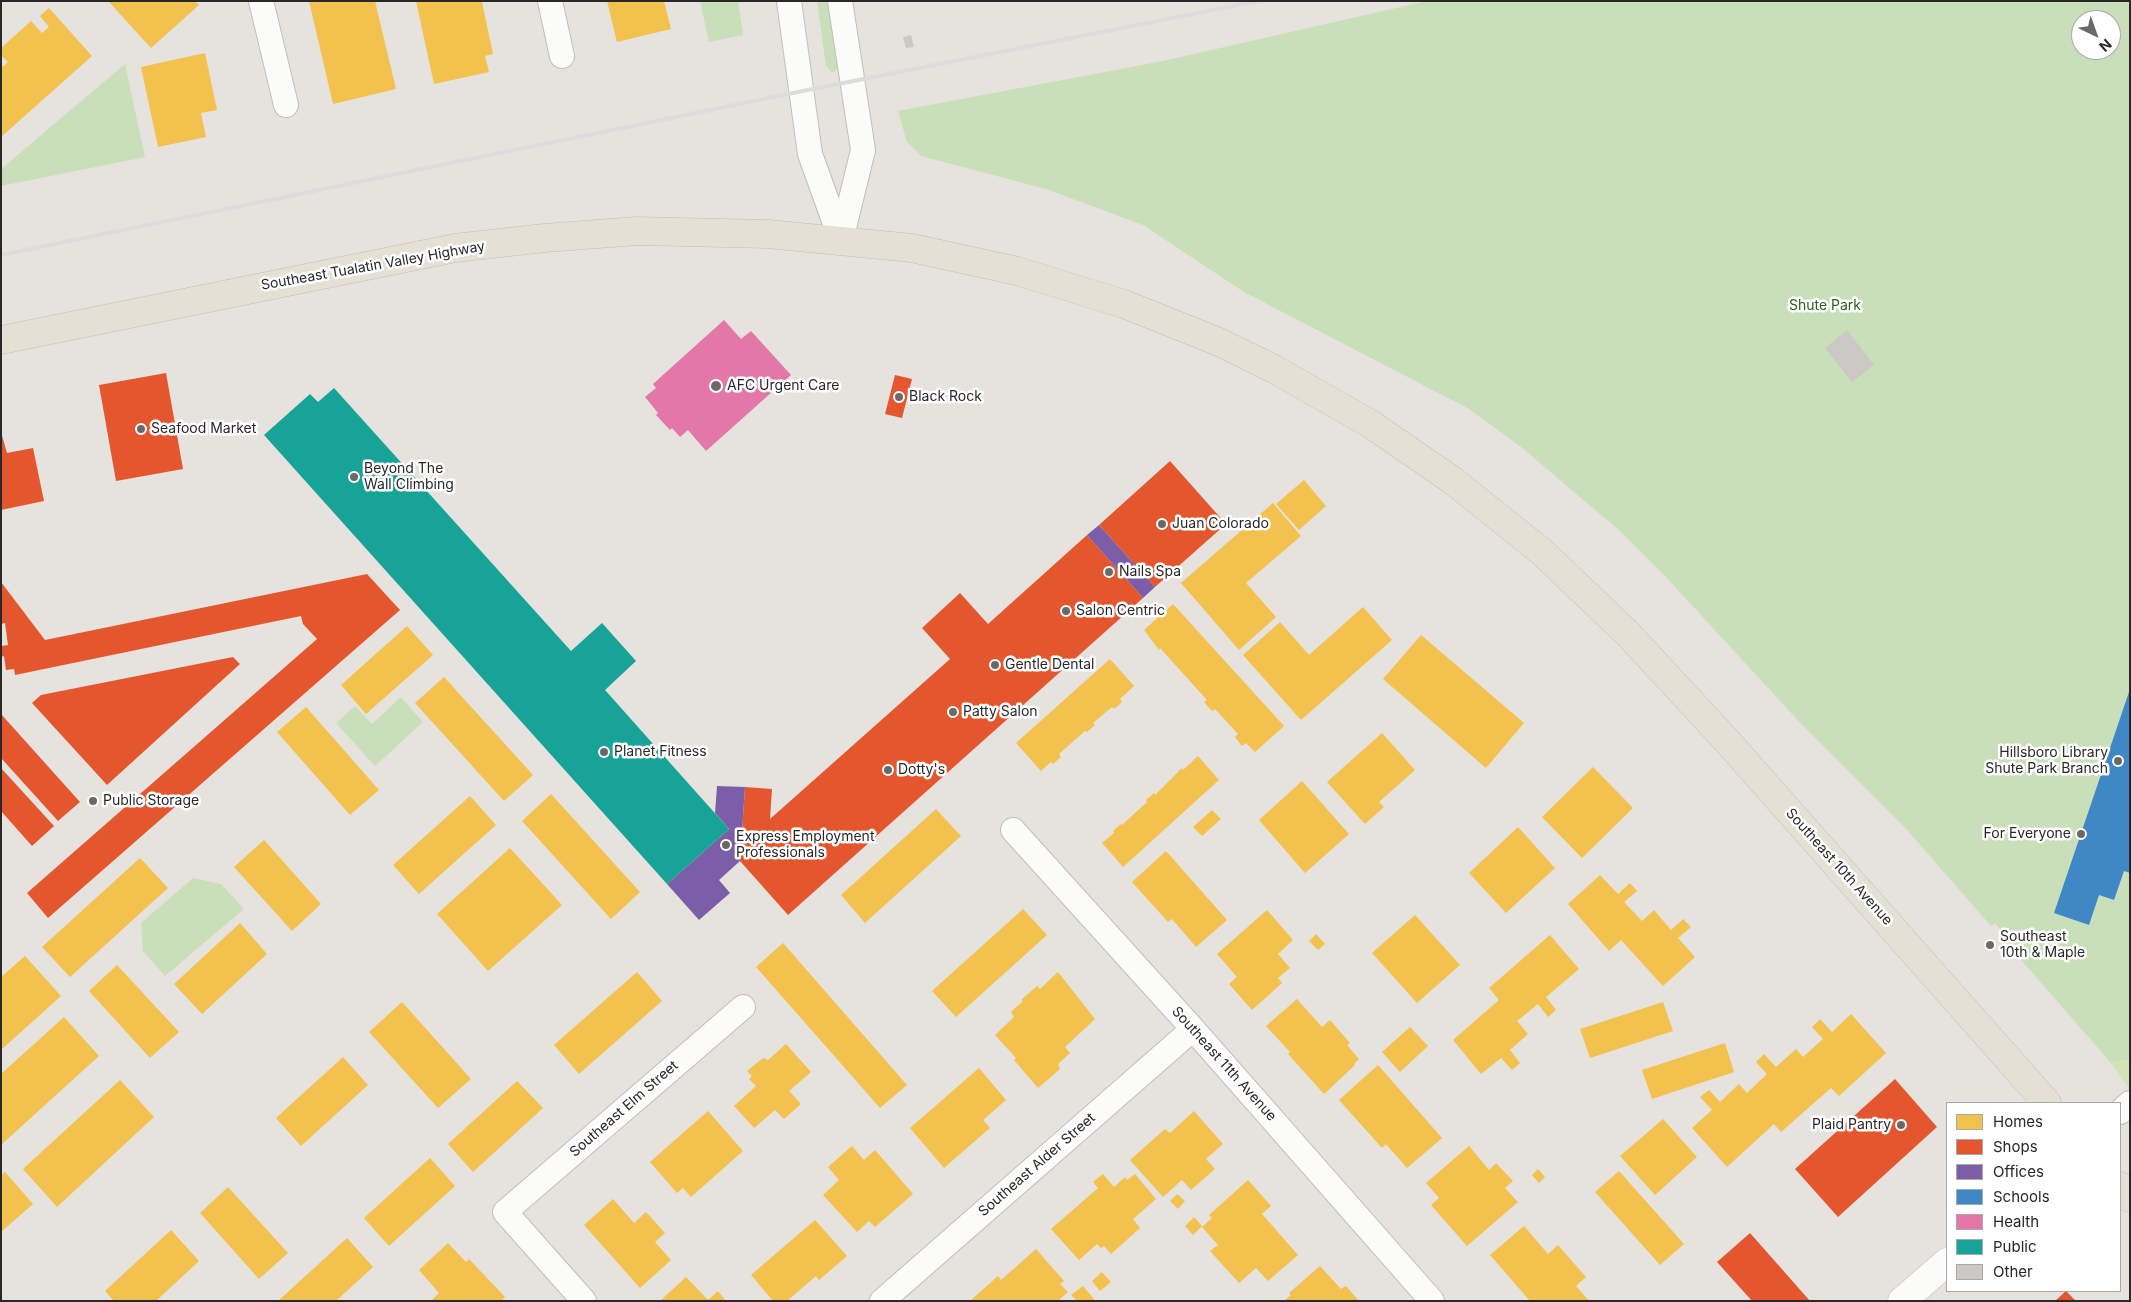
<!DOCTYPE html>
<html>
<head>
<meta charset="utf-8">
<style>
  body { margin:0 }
  #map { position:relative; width:2131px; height:1302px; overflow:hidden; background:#e6e2de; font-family:Inter,sans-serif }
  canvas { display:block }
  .frame { position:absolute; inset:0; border:2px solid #282828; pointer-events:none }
  .legend { position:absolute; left:1946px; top:1102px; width:175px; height:190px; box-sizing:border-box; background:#fff; border:1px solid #a9a9a9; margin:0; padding:6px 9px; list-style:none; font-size:15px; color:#282828 }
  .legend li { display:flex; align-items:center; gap:10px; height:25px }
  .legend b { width:25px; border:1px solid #a9a9a9 }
  .north { position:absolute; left:2071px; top:10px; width:50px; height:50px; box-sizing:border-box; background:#fff; border:1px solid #a9a9a9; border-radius:50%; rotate:138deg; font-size:14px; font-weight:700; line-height:20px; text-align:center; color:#282828 }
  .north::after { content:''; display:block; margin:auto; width:18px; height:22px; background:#6a6968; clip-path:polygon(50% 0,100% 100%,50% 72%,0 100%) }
</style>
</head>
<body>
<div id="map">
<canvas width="2131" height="1302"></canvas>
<div class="frame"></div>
<ul class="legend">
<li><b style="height:14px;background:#f2c14e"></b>Homes</li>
<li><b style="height:14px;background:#e4572e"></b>Shops</li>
<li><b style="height:14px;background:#7b5ea7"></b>Offices</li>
<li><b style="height:14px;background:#3f88c5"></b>Schools</li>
<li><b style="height:14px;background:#e377a8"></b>Health</li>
<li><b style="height:14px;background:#17a398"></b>Public</li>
<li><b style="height:14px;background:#cbc8c5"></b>Other</li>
</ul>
<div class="north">N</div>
</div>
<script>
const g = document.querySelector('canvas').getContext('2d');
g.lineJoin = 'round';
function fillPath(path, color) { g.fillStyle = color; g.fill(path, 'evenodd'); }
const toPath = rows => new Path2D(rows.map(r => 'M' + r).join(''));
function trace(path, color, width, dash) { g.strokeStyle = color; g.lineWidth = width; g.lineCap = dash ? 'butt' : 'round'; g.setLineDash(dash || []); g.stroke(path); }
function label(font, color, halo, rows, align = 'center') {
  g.font = font + ' Inter,sans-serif'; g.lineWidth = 5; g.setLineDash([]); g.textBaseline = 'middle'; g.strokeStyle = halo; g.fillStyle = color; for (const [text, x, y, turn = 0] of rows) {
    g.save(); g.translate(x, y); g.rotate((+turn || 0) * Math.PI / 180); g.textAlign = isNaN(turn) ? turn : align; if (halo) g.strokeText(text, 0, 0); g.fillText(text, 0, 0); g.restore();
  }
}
fillPath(toPath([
  [700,1,738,1,743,35,709,42],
  [817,1,832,1,839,67,835,71,831,72,826,66],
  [1427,1,2130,1,2129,1060,2111,1063,2002,938,2005,935,1995,923,1991,926,1908,831,1804,727,1665,576,1620,531,1521,447,1469,409,1244,292,1143,225,1046,189,921,156,907,142,898,111,1163,61],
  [2081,20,2111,20,2111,50,2081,50],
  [125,64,145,157,1,186,1,169],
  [401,697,423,722,375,766,336,723,355,706,372,724],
  [193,878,221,884,244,909,165,976,143,951,141,923]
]), '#c9dfb9');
fillPath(toPath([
  [2130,1060,2130,1090,2111,1063]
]), '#d3e3b6');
fillPath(toPath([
  [108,1,195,1,199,5,151,48],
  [309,1,375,1,396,89,333,104],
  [416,1,482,2,493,54,485,56,489,72,434,84],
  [607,1,664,1,671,29,617,42],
  [49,8,92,56,1,137,1,68,8,62,1,55,1,48,31,21,42,33,49,27,40,16],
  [205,53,217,110,201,113,206,137,158,147,141,67],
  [1304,480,1326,506,1299,530,1276,504],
  [1273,503,1301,536,1246,583,1276,617,1239,650,1181,583],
  [1173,604,1284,726,1255,752,1246,743,1242,746,1235,737,1238,734,1215,709,1212,711,1204,702,1207,700,1160,648,1159,650,1144,630],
  [1363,607,1392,640,1301,720,1243,655,1280,622,1309,655],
  [407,626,433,655,366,714,341,685],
  [1421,635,1524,723,1486,768,1383,679],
  [1110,659,1134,686,1120,699,1122,702,1114,709,1112,707,1093,723,1095,725,1087,732,1085,731,1059,754,1061,757,1053,764,1051,762,1041,771,1016,743],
  [444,677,533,775,504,801,415,703],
  [306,707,379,790,350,815,277,732],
  [1382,733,1415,770,1379,802,1384,807,1365,824,1327,782],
  [1198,756,1219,780,1123,867,1102,843,1114,833,1113,831,1121,824,1122,825,1147,802,1146,800,1154,793,1155,795,1182,768,1183,770],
  [1593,767,1633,808,1582,858,1542,817],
  [1302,781,1349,834,1305,873,1259,820],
  [551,794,640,892,611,919,522,821],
  [470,796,496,825,419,894,393,865],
  [936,809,961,836,865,923,841,895],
  [1212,810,1221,819,1202,836,1193,827],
  [1518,827,1555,868,1506,913,1469,873],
  [264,840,321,904,292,931,234,867],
  [510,848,562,905,488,971,437,914],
  [1166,851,1227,920,1196,947,1172,919,1168,922,1132,882],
  [140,858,168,888,70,977,42,947],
  [1600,875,1618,894,1630,883,1637,891,1624,902,1642,921,1654,910,1671,930,1683,919,1691,927,1678,938,1695,957,1663,986,1621,940,1609,951,1568,904],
  [1023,909,1047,935,956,1017,932,991],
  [1267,910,1293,940,1278,954,1290,968,1278,978,1282,983,1252,1010,1229,984,1237,977,1217,954],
  [1415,915,1460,965,1417,1003,1372,953],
  [240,923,267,954,202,1014,174,984],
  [1316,934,1325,944,1318,950,1309,941],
  [1550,935,1579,969,1546,997,1556,1010,1548,1017,1538,1004,1517,1021,1528,1034,1510,1050,1520,1063,1512,1070,1501,1058,1481,1074,1453,1040,1499,1000,1489,988],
  [783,943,907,1085,880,1108,756,967],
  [25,956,61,996,1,1050,1,977],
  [117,965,179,1032,150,1058,89,991],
  [637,972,662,1001,579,1074,554,1045],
  [1058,972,1095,1019,1065,1047,1070,1053,1058,1064,1060,1069,1038,1088,1014,1060,1016,1058,995,1035,1014,1017,1011,1012,1023,1001,1021,1000,1037,986,1040,989],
  [1297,999,1322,1027,1330,1020,1350,1043,1347,1045,1359,1059,1354,1064,1355,1065,1324,1094,1288,1054,1290,1052,1266,1026],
  [402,1002,471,1079,438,1108,369,1032],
  [1663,1002,1673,1031,1590,1058,1580,1029],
  [1851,1014,1886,1053,1839,1096,1831,1088,1781,1132,1774,1124,1727,1167,1692,1128,1712,1110,1700,1097,1709,1090,1720,1102,1739,1084,1747,1093,1767,1074,1756,1062,1764,1054,1776,1067,1796,1049,1803,1057,1823,1039,1812,1027,1820,1019,1832,1032],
  [64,1017,99,1056,1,1145,1,1074],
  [1410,1027,1428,1046,1400,1072,1382,1052],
  [1725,1043,1734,1072,1652,1099,1642,1070],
  [786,1044,811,1072,789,1091,801,1104,784,1119,775,1110,754,1128,734,1106,756,1086,749,1079,752,1076,747,1071,763,1058,768,1060],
  [343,1057,368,1085,301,1146,276,1118],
  [1378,1065,1442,1138,1407,1168,1386,1144,1382,1148,1339,1100],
  [979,1068,1006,1100,983,1120,990,1128,944,1168,910,1128],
  [120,1080,154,1117,57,1207,23,1169],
  [517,1081,543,1108,473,1172,448,1144],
  [708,1111,743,1151,691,1197,683,1188,677,1193,650,1162],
  [1194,1111,1223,1144,1206,1159,1215,1169,1191,1190,1182,1180,1163,1197,1130,1160,1165,1129,1170,1133],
  [1663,1119,1697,1157,1655,1195,1620,1156],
  [852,1146,864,1160,875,1150,913,1194,875,1227,869,1221,857,1232,823,1195,839,1180,828,1167],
  [1469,1146,1489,1170,1496,1163,1513,1181,1505,1188,1518,1202,1467,1246,1431,1205,1439,1198,1426,1183],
  [430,1158,455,1186,389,1246,364,1218],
  [1538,1169,1545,1177,1539,1183,1532,1175],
  [1619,1171,1684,1244,1660,1265,1595,1192],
  [5,1172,33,1204,1,1232,1,1175],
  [1103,1174,1114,1187,1125,1177,1127,1180,1135,1174,1156,1199,1133,1219,1140,1228,1111,1254,1104,1246,1101,1248,1097,1244,1079,1260,1051,1229,1098,1188,1093,1182],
  [1248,1180,1271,1206,1262,1214,1298,1255,1268,1281,1256,1268,1239,1283,1210,1251,1218,1245,1202,1227,1212,1218,1209,1215],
  [228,1187,288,1253,259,1279,200,1213],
  [1177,1194,1185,1201,1178,1209,1170,1201],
  [613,1199,634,1223,646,1212,665,1233,655,1242,671,1260,640,1288,584,1225],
  [1194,1217,1202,1226,1193,1235,1185,1226],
  [815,1220,847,1256,819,1280,816,1276,787,1301,773,1301,751,1275],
  [1524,1226,1548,1254,1558,1245,1586,1277,1576,1286,1589,1301,1530,1301,1490,1255],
  [171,1230,199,1261,156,1301,114,1301,105,1291],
  [347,1238,373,1267,336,1301,278,1301],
  [448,1243,466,1262,469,1259,505,1297,501,1301,431,1301,439,1293,419,1270],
  [1036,1249,1064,1281,1060,1284,1068,1292,1058,1301,970,1301,998,1276,1001,1280],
  [1320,1266,1341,1289,1346,1286,1359,1301,1284,1301,1291,1295,1289,1293],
  [1102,1272,1111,1282,1100,1291,1092,1281],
  [686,1277,708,1300,718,1291,726,1301,660,1301],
  [1083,1286,1094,1299,1092,1301,1077,1301,1071,1295]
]), '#f2c14e');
fillPath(toPath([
  [166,373,183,469,116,481,99,385],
  [895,375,912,379,902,418,885,414],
  [1,432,7,453,33,448,44,501,1,510],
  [1170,461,1226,524,1155,587,1099,525],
  [1087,535,1143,598,788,915,740,861,745,787,772,789,770,819,950,659,922,628,960,593,988,624],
  [367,574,400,610,48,918,27,893,317,639,303,624,301,616,15,675,14,669,6,670,4,656,1,657,1,646,8,645,5,623,1,624,1,582,45,640],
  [233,657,240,664,107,785,32,703,41,695],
  [1,714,80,802,58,821,1,758],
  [1,768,54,826,32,846,1,811],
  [1895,1079,1937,1127,1838,1217,1795,1169],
  [1750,1233,1810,1301,1752,1301,1717,1262],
  [2066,1291,2076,1301,2055,1301]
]), '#e4572e');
fillPath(toPath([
  [1099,525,1155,587,1143,598,1087,535],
  [717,786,745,787,740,861,719,880,730,893,699,920,667,884,729,829,715,813]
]), '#7b5ea7');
fillPath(toPath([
  [2130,689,2130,873,2124,871,2114,900,2099,895,2089,925,2054,913]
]), '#3f88c5');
fillPath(toPath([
  [724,320,741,339,751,331,791,375,706,451,688,430,680,437,672,428,670,430,656,415,658,413,645,397,656,388,653,384]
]), '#e377a8');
fillPath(toPath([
  [334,388,571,651,602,623,636,661,605,690,729,829,667,884,264,435,310,394,318,402]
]), '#17a398');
fillPath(toPath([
  [911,35,914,47,906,48,903,37],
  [1847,330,1874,365,1852,382,1825,348]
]), '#cbc8c5');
const minor = toPath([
  [261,1,286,105],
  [550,1,562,56],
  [789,1,810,154,841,240],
  [840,1,863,150,841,240],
  [1013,830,1193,1029,1432,1301],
  [2120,1112,2130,1103],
  [584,1301,505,1212,743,1007],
  [882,1301,1193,1029]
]);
const tertiary = toPath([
  [1902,1301,1947,1262]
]);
const primary = toPath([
  [1,340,455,248,545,238,637,231,768,234,912,248,1017,271,1124,304,1219,342,1274,369,1369,423,1452,480,1542,552,1628,634,1727,741,2047,1103],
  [2120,1186,2130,1198]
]);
trace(minor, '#c0bebf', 26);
trace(tertiary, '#c0bebf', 29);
trace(primary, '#bfbdbc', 29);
trace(minor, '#fbfbfa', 24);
trace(tertiary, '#fbfbfa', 28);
trace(primary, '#e4e0d4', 28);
trace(toPath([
  [1,255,803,91,1258,1]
]), '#dddcdd', 4);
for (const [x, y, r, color] of [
  [716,386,6,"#6a6968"],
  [899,397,5,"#6a6968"],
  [141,429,5,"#6a6968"],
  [354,477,5,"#6a6968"],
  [1162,524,5,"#6a6968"],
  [1109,572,5,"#6a6968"],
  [1066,611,5,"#6a6968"],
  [995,665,5,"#6a6968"],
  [953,712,5,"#6a6968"],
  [604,752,5,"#6a6968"],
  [2118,761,5,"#6a6968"],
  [888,770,5,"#6a6968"],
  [93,801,5,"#6a6968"],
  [2081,834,5,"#6a6968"],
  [726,845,5,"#6a6968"],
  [1990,945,5,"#6a6968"],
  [1901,1125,5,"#6a6968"]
]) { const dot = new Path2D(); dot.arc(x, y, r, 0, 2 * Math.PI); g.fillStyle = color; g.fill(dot); trace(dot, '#fff', 2); }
label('14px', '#282828', '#fff', [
  ["Southeast Tualatin Valley Highway",373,266,-10],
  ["Southeast 10th Avenue",1839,867,48],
  ["Southeast 11th Avenue",1224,1064,48],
  ["Southeast Elm Street",624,1109,-41],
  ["Southeast Alder Street",1037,1165,-41]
]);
label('14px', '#2c5e1e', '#fff', [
  ["Shute Park",1825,306]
]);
label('14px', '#282828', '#fff', [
  ["AFC Urgent Care",727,386],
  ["Black Rock",909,397],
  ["Seafood Market",151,429],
  ["Beyond The",364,469],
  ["Wall Climbing",364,485],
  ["Juan Colorado",1172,524],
  ["Nails Spa",1119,572],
  ["Salon Centric",1076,611],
  ["Gentle Dental",1005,665],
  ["Patty Salon",963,712],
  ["Planet Fitness",614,752],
  ["Hillsboro Library",2108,753,"right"],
  ["Shute Park Branch",2108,769,"right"],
  ["Dotty's",898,770],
  ["Public Storage",103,801],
  ["For Everyone",2071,834,"right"],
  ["Express Employment",736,837],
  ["Professionals",736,853],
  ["Southeast",2000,937],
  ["10th & Maple",2000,953],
  ["Plaid Pantry",1891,1125,"right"]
], 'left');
</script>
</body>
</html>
